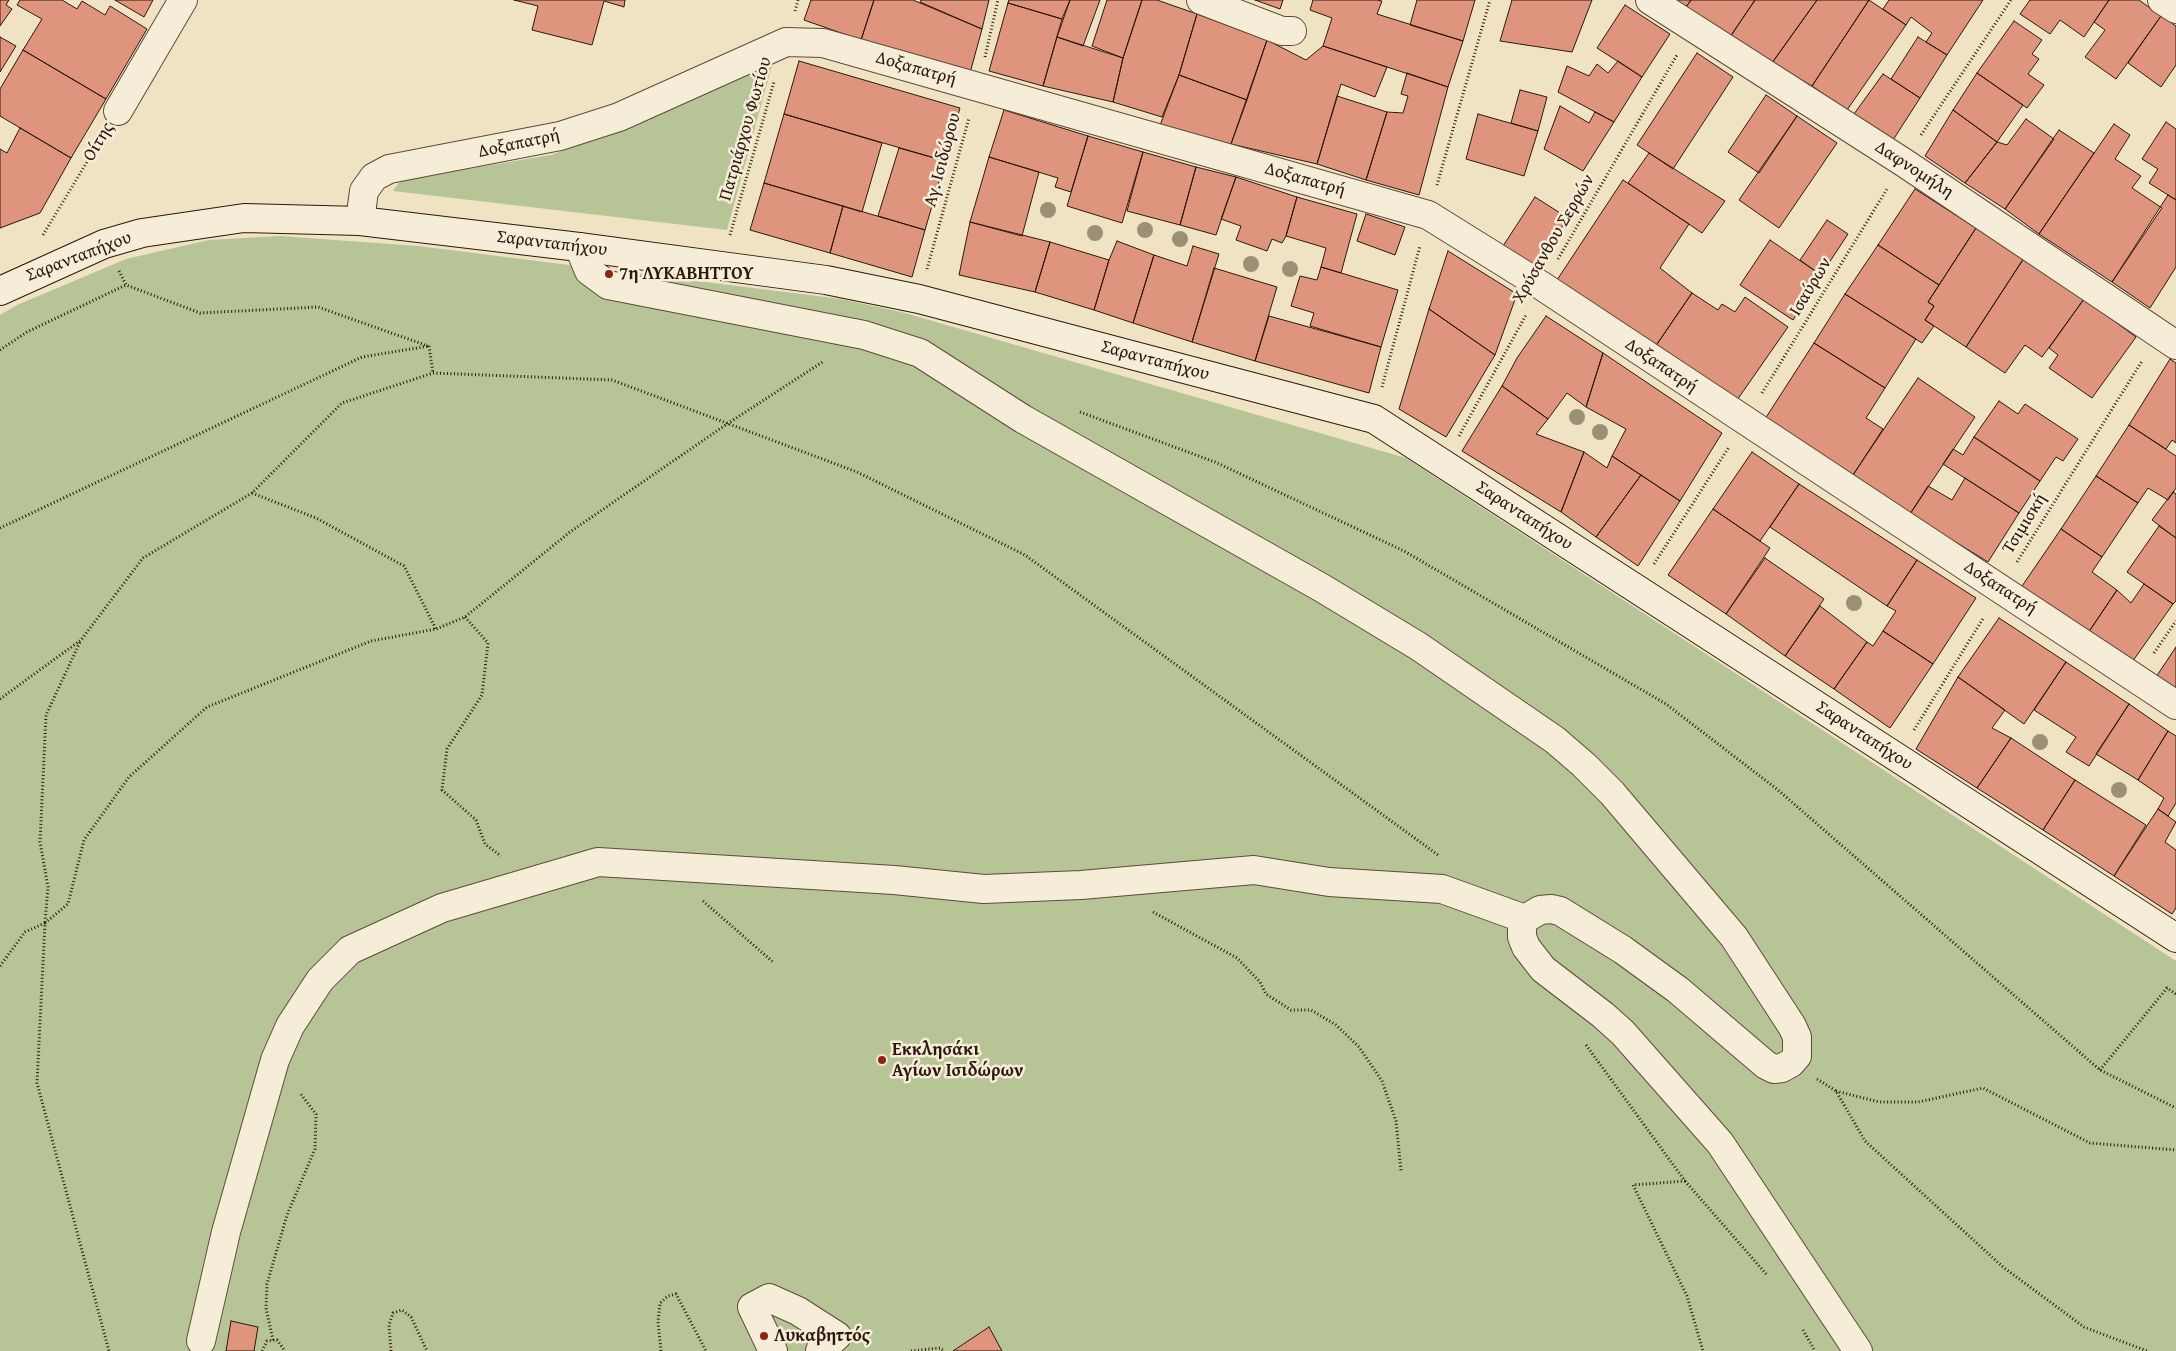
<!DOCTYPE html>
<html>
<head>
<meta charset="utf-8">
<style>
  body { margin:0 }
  canvas { display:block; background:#efe3c3 }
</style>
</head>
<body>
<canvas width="2176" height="1351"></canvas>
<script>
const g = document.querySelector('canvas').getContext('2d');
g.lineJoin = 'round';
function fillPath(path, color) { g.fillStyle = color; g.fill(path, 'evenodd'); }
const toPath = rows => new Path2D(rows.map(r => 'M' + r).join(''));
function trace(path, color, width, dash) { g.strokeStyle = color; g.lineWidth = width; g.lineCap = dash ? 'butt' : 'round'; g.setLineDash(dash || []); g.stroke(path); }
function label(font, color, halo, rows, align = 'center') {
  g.font = font + ' "Gentium Book Plus",serif'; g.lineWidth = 5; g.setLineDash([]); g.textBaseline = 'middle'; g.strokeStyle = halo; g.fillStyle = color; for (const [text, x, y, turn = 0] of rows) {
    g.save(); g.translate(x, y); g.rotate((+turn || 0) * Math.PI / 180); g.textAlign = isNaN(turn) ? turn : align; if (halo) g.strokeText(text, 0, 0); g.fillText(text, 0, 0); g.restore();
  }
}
fillPath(toPath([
  [774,58,727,230,393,191,401,180,551,155,664,111],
  [280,236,418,246,841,299,905,313,1406,458,2176,961,2176,1351,0,1351,0,315,17,305,126,259,209,240]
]), '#b6c496');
const building = toPath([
  [0,0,9,0,6,5,12,9,0,26,0,0],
  [20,0,62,0,77,9,82,1,105,15,110,6,147,29,106,99,23,50,42,19,17,5,20,0],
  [115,0,153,0,144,17,115,0],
  [514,0,625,0,624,7,604,1,592,45,532,30,538,6,514,0],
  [811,0,874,0,861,40,804,20,811,0],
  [874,0,913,0,982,29,970,73,861,40,874,0],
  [921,0,989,0,982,29,920,2,921,0],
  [1009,0,1070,0,1062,19,1008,3,1009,0],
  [1070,0,1100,0,1083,46,1057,37,1070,0],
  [1107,0,1142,0,1123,58,1092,46,1107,0],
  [1142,0,1157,0,1197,14,1179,75,1162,117,1113,102,1123,58,1142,0],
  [1255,0,1283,0,1280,9,1255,0],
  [1313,0,1377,0,1382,1,1377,14,1463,41,1448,87,1323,46,1332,18,1310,10,1313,0],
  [1417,0,1475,0,1463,41,1410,25,1417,0],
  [1512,0,1592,0,1572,52,1500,41,1512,0],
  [1674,0,1691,0,1686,7,1674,0],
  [1691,0,1755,0,1730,37,1686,7,1691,0],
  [1755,0,1817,0,1772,63,1730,37,1755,0],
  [1817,0,1869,0,1812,86,1772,63,1817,0],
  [1869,0,1906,25,1847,110,1812,86,1869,0],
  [1889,0,1983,0,1947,55,1926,42,1932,33,1911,17,1906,25,1883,9,1889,0],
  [2030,0,2109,0,2084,37,2060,20,2050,34,2020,14,2030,0],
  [2109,0,2139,0,2161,16,2116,79,2085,57,2105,30,2094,22,2109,0],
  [1008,3,1062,19,1043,86,989,71,1008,3],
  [1625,5,1670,34,1642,77,1597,48,1625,5],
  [1197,14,1267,40,1247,100,1179,75,1197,14],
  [2161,16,2176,26,2176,65,2161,87,2128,63,2161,16],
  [2014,21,2042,40,2032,54,2039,59,2028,74,2044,85,2027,108,1977,73,2014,21],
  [0,37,16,46,0,72,0,37],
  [1057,37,1123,58,1113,102,1043,86,1057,37],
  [1918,37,1947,55,1920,98,1891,79,1918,37],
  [1267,40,1306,60,1323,46,1387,67,1375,97,1341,84,1317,164,1231,144,1267,40],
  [23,50,106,99,71,158,0,116,0,89,23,50],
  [1697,53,1733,77,1673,169,1637,145,1697,53],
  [799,61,960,108,945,161,784,114,799,61],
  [1618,61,1642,77,1614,122,1558,92,1567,66,1589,76,1597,64,1608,73,1618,61],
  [1407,73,1448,87,1419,195,1366,180,1387,112,1403,113,1408,96,1401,94,1407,73],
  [1977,73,2023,105,1997,142,1953,110,1977,73],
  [1883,74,1920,98,1893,140,1854,114,1883,74],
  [1179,75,1247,100,1231,144,1159,128,1179,75],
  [1520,90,1547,97,1538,131,1511,123,1520,90],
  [1766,95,1797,116,1759,173,1728,152,1766,95],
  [1337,96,1387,112,1366,180,1317,164,1337,96],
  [1560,106,1589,123,1595,112,1614,122,1583,171,1544,149,1560,106],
  [1004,110,1088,136,1071,192,1055,187,1058,178,989,157,1004,110],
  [1953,110,1997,142,1965,183,1925,156,1953,110],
  [784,114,882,143,862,212,764,183,784,114],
  [1478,114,1538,131,1524,176,1466,159,1478,114],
  [1797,116,1837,143,1779,228,1739,200,1797,116],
  [2026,119,2054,139,2005,209,1965,183,1997,142,2007,145,2026,119],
  [2166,122,2176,129,2176,200,2149,183,2158,169,2142,159,2166,122],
  [2114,124,2130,135,2115,159,2141,176,2132,188,2162,208,2112,282,2039,234,2114,124],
  [20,128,71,158,40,213,0,228,0,149,7,153,20,128],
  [2059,130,2094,153,2039,234,2005,209,2059,130],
  [1088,136,1143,152,1122,223,1067,206,1088,136],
  [899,148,945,161,925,230,878,216,899,148],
  [1143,152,1196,167,1180,225,1127,211,1143,152],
  [1649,153,1725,201,1702,233,1628,183,1649,153],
  [989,157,1039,172,1022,236,970,222,989,157],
  [1196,167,1236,177,1216,235,1180,225,1196,167],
  [1236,177,1297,197,1286,236,1282,243,1272,239,1267,251,1236,240,1241,226,1221,219,1236,177],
  [1623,180,1689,224,1660,268,1692,293,1655,347,1555,283,1623,180],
  [764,183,843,206,830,253,750,230,764,183],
  [1915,189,1976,228,1939,285,1878,245,1915,189],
  [2168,195,2176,200,2176,267,2150,308,2112,282,2168,195],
  [1297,197,1357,214,1341,273,1321,267,1326,248,1286,236,1297,197],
  [1535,197,1568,218,1535,267,1503,246,1535,197],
  [843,206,925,230,912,277,830,253,843,206],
  [1366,214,1405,227,1395,255,1357,241,1366,214],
  [1827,220,1848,234,1821,275,1800,260,1827,220],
  [970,222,1050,242,1035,292,959,275,970,222],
  [1976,228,2024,258,1966,347,1925,320,1934,306,1928,302,1976,228],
  [1770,240,1821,275,1793,320,1740,285,1770,240],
  [1117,241,1154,255,1133,323,1094,310,1109,260,1117,241],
  [1050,242,1109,260,1094,310,1035,292,1050,242],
  [1878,245,1939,285,1928,302,1934,306,1925,320,1934,326,1922,343,1845,294,1878,245],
  [1193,246,1219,254,1192,342,1133,323,1154,255,1187,266,1193,246],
  [1448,251,1517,294,1495,355,1429,309,1448,251],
  [2024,258,2084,299,2042,357,2025,345,2005,373,1966,347,2024,258],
  [1321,267,1398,290,1381,347,1310,326,1314,313,1291,306,1300,276,1317,280,1321,267],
  [1214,268,1277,287,1255,361,1192,342,1214,268],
  [1692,293,1718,310,1722,304,1735,312,1745,297,1788,327,1735,403,1655,347,1692,293],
  [1845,294,1916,339,1885,388,1814,343,1845,294],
  [2084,299,2136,337,2092,398,2049,368,2058,355,2049,348,2084,299],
  [1429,309,1495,355,1446,437,1399,409,1429,309],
  [1269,316,1381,347,1369,393,1255,361,1269,316],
  [1546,316,1603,353,1586,407,1567,393,1548,419,1502,386,1517,358,1546,316],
  [1814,343,1885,388,1866,418,1883,429,1853,475,1765,419,1814,343],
  [1603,353,1722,433,1680,501,1612,456,1626,429,1586,407,1603,353],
  [2170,359,2176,363,2176,443,2172,440,2166,449,2129,425,2170,359],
  [1918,378,1975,417,1910,514,1853,475,1918,378],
  [1502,386,1548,419,1536,434,1584,452,1561,512,1462,451,1502,386],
  [1999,401,2018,414,2025,404,2078,439,2063,461,2056,457,2040,481,1974,437,1999,401],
  [2129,425,2176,456,2176,488,2168,500,2148,488,2138,503,2096,476,2129,425],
  [1974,437,2040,481,2019,513,1943,464,1953,449,1963,455,1974,437],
  [1584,452,1607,468,1612,456,1641,475,1596,537,1561,512,1584,452],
  [1752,452,1799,484,1760,541,1713,509,1752,452],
  [1641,475,1680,501,1638,566,1596,537,1641,475],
  [2096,476,2138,503,2102,557,2061,529,2096,476],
  [1965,478,2019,513,1988,562,1910,514,1928,486,1952,500,1965,478],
  [1799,484,1917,560,1887,606,1770,527,1799,484],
  [2173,492,2176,494,2176,538,2152,520,2173,492],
  [1713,509,1770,548,1726,614,1668,575,1713,509],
  [2159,526,2176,538,2176,601,2173,604,2127,572,2159,526],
  [2061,529,2102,557,2092,572,2117,590,2086,636,2020,589,2061,529],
  [1765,558,1824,599,1785,656,1726,614,1765,558],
  [1917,560,1976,598,1933,664,1883,631,1896,611,1887,606,1917,560],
  [2144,584,2173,604,2130,665,2086,636,2117,590,2131,603,2144,584],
  [1820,606,1867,642,1834,689,1785,656,1820,606],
  [1999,618,2066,662,2024,724,1958,677,1999,618],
  [1883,631,1933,664,1890,728,1834,689,1867,642,1873,646,1883,631],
  [2176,647,2176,691,2156,677,2176,647],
  [2066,662,2129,704,2089,766,2066,752,2076,737,2034,710,2066,662],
  [1958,677,2005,710,1992,728,2011,738,1977,788,1916,749,1958,677],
  [2129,704,2168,731,2138,780,2096,754,2129,704],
  [2168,731,2176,736,2176,803,2168,816,2158,809,2164,798,2138,780,2168,731],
  [2011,738,2075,780,2043,830,1977,788,2011,738],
  [2075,780,2146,825,2114,876,2043,830,2075,780],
  [2158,809,2176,822,2165,842,2176,850,2176,908,2172,914,2114,876,2158,809],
  [231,1321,258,1327,254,1351,226,1351,231,1321],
  [989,1327,1002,1351,953,1351,989,1327]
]);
fillPath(building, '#df957d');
trace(building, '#2d180d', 1);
const street = toPath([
  [1201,0,1282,31,1292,31],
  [1650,0,1903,162,2176,345],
  [2162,0,2176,9],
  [118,111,183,0],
  [360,221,364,191,374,177,389,169,560,136,619,117,786,42,823,43,1428,215,1542,286,2176,705],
  [579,247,589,271,608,285,864,335,920,353,1023,419,1322,588,1418,646,1555,740,1584,765,1612,793,1734,937,1792,1026,1797,1037,1797,1056,1791,1063,1782,1068,1774,1069,1766,1065,1678,990,1623,950,1560,911,1551,909,1540,910,1525,919,1522,926,1522,937,1526,947,1543,969,1603,1015,1623,1033,1720,1143,1858,1351],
  [201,1341,226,1232,275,1060,290,1026,320,980,350,950,442,908,598,862,894,880,984,889,1081,885,1254,870,1329,882,1442,889,1525,919],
  [773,1351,752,1307,769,1298,798,1311,837,1336,820,1351]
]);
const secondary = toPath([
  [0,291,104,244,142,233,244,218,360,221,579,247,826,280,919,299,1374,419,2176,938]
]);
trace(street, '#5e4b3a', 30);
trace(secondary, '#2d180d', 30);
trace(toPath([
  [795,11,798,0],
  [985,57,998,0],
  [1921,135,2011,0],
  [1437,185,1490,0],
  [43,235,102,137],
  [730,235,774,82],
  [1558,259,1677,55],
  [927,269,969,118],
  [119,271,126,285,200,313,318,307,428,346],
  [429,346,433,373],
  [0,350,27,332,126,285],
  [1382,387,1420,246],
  [1762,393,1887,189],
  [1080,412,1215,462,1404,551,1666,704,1778,790,2100,1070,2176,1108],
  [1459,436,1526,315],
  [252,493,316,518,404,566,436,629],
  [0,528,362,357,429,346],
  [2017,562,2142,361],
  [1654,564,1729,447],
  [465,617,488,643,482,695,447,749,442,790,476,820,485,844,501,856],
  [2154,653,2176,621],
  [0,699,81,640,143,558,252,493,342,403,433,373,612,380,857,472,1025,555,1438,855],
  [1914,730,1984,617],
  [703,901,773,962],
  [1153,912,1237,958,1260,982,1266,994,1291,1010,1311,1010,1336,1025,1359,1047,1382,1081,1396,1121,1401,1171],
  [45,922,48,887,40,842,46,715,80,642],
  [45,923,68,904,84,840,129,777,207,707,371,641,436,629,465,617,570,532,727,424,824,361],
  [0,966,25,932,45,923,37,1083,109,1351],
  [1586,1045,1685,1181,1633,1185,1687,1296,1703,1351],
  [2100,1070,2167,988,2176,994],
  [1817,1079,1836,1091,1865,1141,2003,1267,2084,1327,2147,1351],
  [1836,1091,1879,1102,1918,1102,1983,1088,2090,1143,2176,1150],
  [1685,1181,1767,1275],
  [1803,1330,1815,1351],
  [273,1340,266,1308,267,1284,287,1215,315,1149,316,1114,300,1093],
  [262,1351,267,1341,277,1340,285,1351],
  [391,1351,389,1325,393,1313,402,1310,411,1317,427,1351],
  [661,1351,658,1322,660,1303,668,1296,676,1294,706,1351],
  [911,1351,940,1348,944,1351]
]), '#2d180d', 3, [1, 2.5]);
trace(street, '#f5edd8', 28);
trace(secondary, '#f5edd8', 28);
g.fillStyle = '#9b9075';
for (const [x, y] of [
  [1048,210],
  [1145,230],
  [1095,233],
  [1180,239],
  [1251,264],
  [1290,269],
  [1577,417],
  [1600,432],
  [1854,603],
  [2040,742],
  [2119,790]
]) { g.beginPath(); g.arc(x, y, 8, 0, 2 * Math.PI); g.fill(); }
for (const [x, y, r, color] of [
  [609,274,5,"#8f2418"],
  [882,1060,5,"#8f2418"],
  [764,1336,5,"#8f2418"]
]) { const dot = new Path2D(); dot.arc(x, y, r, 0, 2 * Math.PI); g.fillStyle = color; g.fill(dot); trace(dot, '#f5edd8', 2); }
label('18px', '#2d180d', '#f5edd8', [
  ["Δοξαπατρή",916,69,16],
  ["Πατριάρχου Φωτίου",746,129,-74],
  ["Οίτης",99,142,-59],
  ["Δοξαπατρή",519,144,-12],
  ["Αγ. Ισιδώρου",943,160,-75],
  ["Δαφνομήλη",1914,170,33],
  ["Δοξαπατρή",1305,180,16],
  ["Χρύσανθου Σερρών",1554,239,-60],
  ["Σαρανταπήχου",552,244,7],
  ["Σαρανταπήχου",79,257,-21],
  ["Ισαύρων",1811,287,-59],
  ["Σαρανταπήχου",1155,361,15],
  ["Δοξαπατρή",1661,366,34],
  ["Σαρανταπήχου",1524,516,33],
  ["Τσιμισκή",2025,524,-58],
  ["Δοξαπατρή",2000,588,33],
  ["Σαρανταπήχου",1864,736,33]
]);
label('bold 18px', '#2d180d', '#f5edd8', [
  ["7η ΛΥΚΑΒΗΤΤΟΥ",619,274],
  ["Εκκλησάκι",892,1050],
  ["Αγίων Ισιδώρων",892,1071],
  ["Λυκαβηττός",774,1336]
], 'left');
</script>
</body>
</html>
